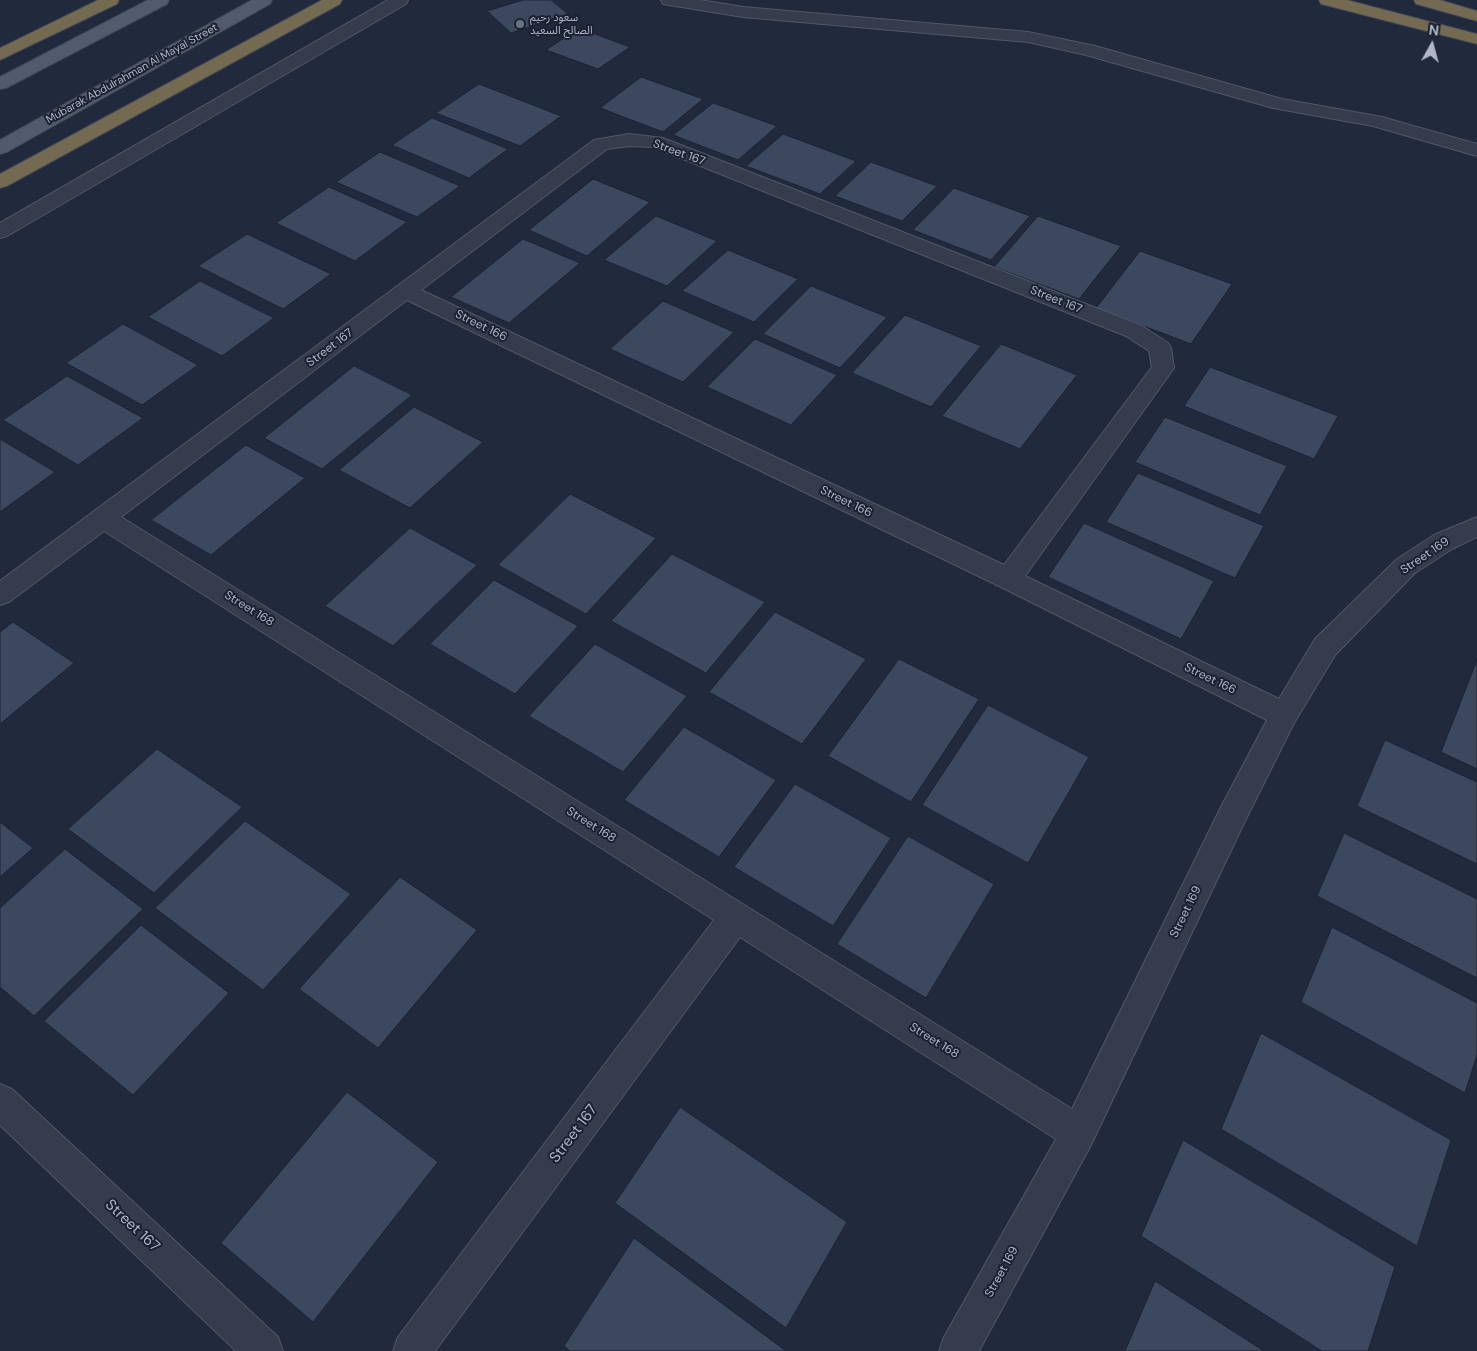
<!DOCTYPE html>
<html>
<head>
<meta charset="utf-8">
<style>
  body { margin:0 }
  #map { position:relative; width:1477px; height:1351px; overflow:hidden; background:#212a3d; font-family:"DM Sans",sans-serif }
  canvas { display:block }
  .north { position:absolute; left:1407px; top:20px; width:50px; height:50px; -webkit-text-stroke:4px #1a2232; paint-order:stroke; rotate:7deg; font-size:14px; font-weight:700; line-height:20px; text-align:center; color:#b0b7c9 }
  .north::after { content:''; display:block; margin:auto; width:18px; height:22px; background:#b0b7c9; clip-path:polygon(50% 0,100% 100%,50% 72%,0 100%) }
</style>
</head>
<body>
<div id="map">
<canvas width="1477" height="1351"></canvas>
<div class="north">N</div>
</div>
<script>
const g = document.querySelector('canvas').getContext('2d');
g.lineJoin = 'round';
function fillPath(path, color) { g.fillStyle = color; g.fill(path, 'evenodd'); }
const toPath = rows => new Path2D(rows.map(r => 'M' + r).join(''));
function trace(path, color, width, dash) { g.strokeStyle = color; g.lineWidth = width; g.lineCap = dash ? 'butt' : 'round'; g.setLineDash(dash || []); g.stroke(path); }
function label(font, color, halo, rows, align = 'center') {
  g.font = font + ' "DM Sans","Noto Sans Arabic",sans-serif'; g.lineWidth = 4; g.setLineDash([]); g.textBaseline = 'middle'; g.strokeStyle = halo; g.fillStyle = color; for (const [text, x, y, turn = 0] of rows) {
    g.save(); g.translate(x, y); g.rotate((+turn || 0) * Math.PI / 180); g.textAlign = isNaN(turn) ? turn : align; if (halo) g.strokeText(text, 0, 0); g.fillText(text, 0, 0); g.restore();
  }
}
const building = toPath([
  [523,0,551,0,568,14,511,33,487,11,523,0],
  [579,28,630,47,598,69,546,50,579,28],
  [641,77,703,99,663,132,600,108,641,77],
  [479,84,561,116,520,146,436,113,479,84],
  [713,103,777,126,738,160,673,135,713,103],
  [432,118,508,149,469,178,392,145,432,118],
  [783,134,856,161,820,194,746,166,783,134],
  [380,152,460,186,417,217,336,182,380,152],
  [871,162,937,186,902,221,835,196,871,162],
  [593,179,650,202,587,256,529,230,593,179],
  [329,187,407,222,355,261,276,223,329,187],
  [954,188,1030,216,991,260,913,230,954,188],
  [656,216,717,241,667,286,604,260,656,216],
  [1038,216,1121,246,1079,299,994,267,1038,216],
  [247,234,331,274,283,309,198,266,247,234],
  [523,239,580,263,509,323,451,297,523,239],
  [728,250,798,279,754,322,682,291,728,250],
  [1140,251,1232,284,1191,344,1096,308,1140,251],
  [200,281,274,318,222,356,148,317,200,281],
  [811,286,887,317,840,368,763,334,811,286],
  [663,301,734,332,683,382,610,349,663,301],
  [905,315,981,346,931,407,852,373,905,315],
  [123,324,198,365,142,405,66,363,123,324],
  [755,339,837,375,791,425,707,387,755,339],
  [1001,344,1077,375,1020,449,942,416,1001,344],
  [354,366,412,395,322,469,264,438,354,366],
  [1210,367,1338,416,1314,459,1184,406,1210,367],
  [67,376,143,418,78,465,3,420,67,376],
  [414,407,483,442,410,508,339,470,414,407],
  [1165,417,1287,466,1260,515,1135,462,1165,417],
  [0,439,55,472,0,512,0,439],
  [246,445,305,478,211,555,151,520,246,445],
  [1138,473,1264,526,1235,578,1106,522,1138,473],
  [570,494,656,538,586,614,498,565,570,494],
  [1084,523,1214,581,1181,639,1048,577,1084,523],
  [410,528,477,565,393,646,325,606,410,528],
  [672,554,765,602,706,673,611,621,672,554],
  [494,580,578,626,515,694,430,644,494,580],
  [775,612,866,659,802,744,709,692,775,612],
  [13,622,74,663,0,724,0,632,13,622],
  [595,644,687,696,623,772,529,716,595,644],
  [899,659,979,699,911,802,828,756,899,659],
  [1477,660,1477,769,1441,752,1477,660],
  [988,705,1089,757,1028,863,922,805,988,705],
  [684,727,776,780,719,857,624,800,684,727],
  [1385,740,1477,782,1477,864,1357,806,1385,740],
  [157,749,242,807,154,893,68,829,157,749],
  [795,784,891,838,833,926,734,867,795,784],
  [245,821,351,894,263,990,155,908,245,821],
  [0,822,33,848,0,877,0,822],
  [1344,833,1477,899,1477,978,1317,896,1344,833],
  [908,836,994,884,926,998,837,944,908,836],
  [65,849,143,909,34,1016,0,987,0,908,65,849],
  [400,877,477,930,378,1048,299,989,400,877],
  [141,925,229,993,133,1095,44,1021,141,925],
  [1332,927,1477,1003,1477,1055,1465,1093,1301,1002,1332,927],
  [1261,1033,1451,1140,1417,1246,1221,1129,1261,1033],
  [347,1092,438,1162,313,1322,221,1243,347,1092],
  [680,1107,847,1222,786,1328,615,1203,680,1107],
  [1183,1140,1395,1267,1368,1351,1322,1351,1141,1236,1183,1140],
  [634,1238,786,1351,570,1351,564,1346,634,1238],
  [1155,1281,1264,1351,1125,1351,1155,1281]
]);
fillPath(building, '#3c485d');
trace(building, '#1c2434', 1);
const minor = toPath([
  [388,0,408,0,406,4,7,236,0,238,0,223,388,0],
  [661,0,700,0,743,7,1028,32,1095,46,1282,99,1382,117,1477,144,1477,156,1373,126,1273,108,1086,55,1028,42,743,17,669,5,663,4,661,0],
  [629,134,663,138,1142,326,1168,343,1171,348,1174,368,1025,576,1279,699,1315,639,1397,559,1434,535,1477,517,1477,537,1452,549,1415,573,1335,655,1294,723,1244,823,1091,1145,979,1351,939,1351,944,1337,1056,1139,740,937,435,1351,393,1351,398,1337,714,920,104,531,9,602,0,605,0,581,594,140,629,134],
  [629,146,653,147,1126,336,1149,351,1152,367,1004,565,421,290,607,149,629,146],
  [407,300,999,586,1267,720,1222,805,1072,1109,121,517,407,300],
  [0,1084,12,1089,278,1337,283,1351,236,1351,0,1125,0,1084]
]);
const major = toPath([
  [148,0,169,0,167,4,6,88,0,89,0,77,148,0],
  [252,0,272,0,270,4,7,152,0,154,0,140,252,0]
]);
const highway = toPath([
  [98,0,119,0,117,4,0,60,0,48,98,0],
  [322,0,342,0,340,4,7,186,0,188,0,174,322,0],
  [1319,0,1347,0,1477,34,1477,44,1321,4,1319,0],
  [1414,0,1440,0,1477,11,1477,21,1416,4,1414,0]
]);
trace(minor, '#505768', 2);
trace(major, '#3e4656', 2);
trace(highway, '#3d4455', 2);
fillPath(minor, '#353c4d');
fillPath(major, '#525b6d');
fillPath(highway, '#746951');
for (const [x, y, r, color] of [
  [520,24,5,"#6b7280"]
]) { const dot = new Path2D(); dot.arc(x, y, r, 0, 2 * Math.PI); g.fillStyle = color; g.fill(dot); trace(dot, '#1a2232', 2); }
label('11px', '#b0b7c9', '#1a2232', [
  ["سعود رحيم",530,18],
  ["الصالح السعيد",530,31]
], 'left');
label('11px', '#b0b7c9', '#1a2232', [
  ["Mubarak Abdulrahman Al Mayal Street",132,74,-29]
]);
label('12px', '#b0b7c9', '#1a2232', [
  ["Street 167",679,153,20],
  ["Street 167",1056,300,22],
  ["Street 166",481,326,26],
  ["Street 167",330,348,-37],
  ["Street 166",846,502,26],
  ["Street 169",1425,556,-34],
  ["Street 168",249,609,32],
  ["Street 166",1210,679,26],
  ["Street 168",591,825,32],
  ["Street 169",1186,912,-64],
  ["Street 168",934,1041,32],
  ["Street 169",1002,1272,-61]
]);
label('15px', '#b0b7c9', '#1a2232', [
  ["Street 167",574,1134,-53],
  ["Street 167",132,1226,43]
]);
</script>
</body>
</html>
